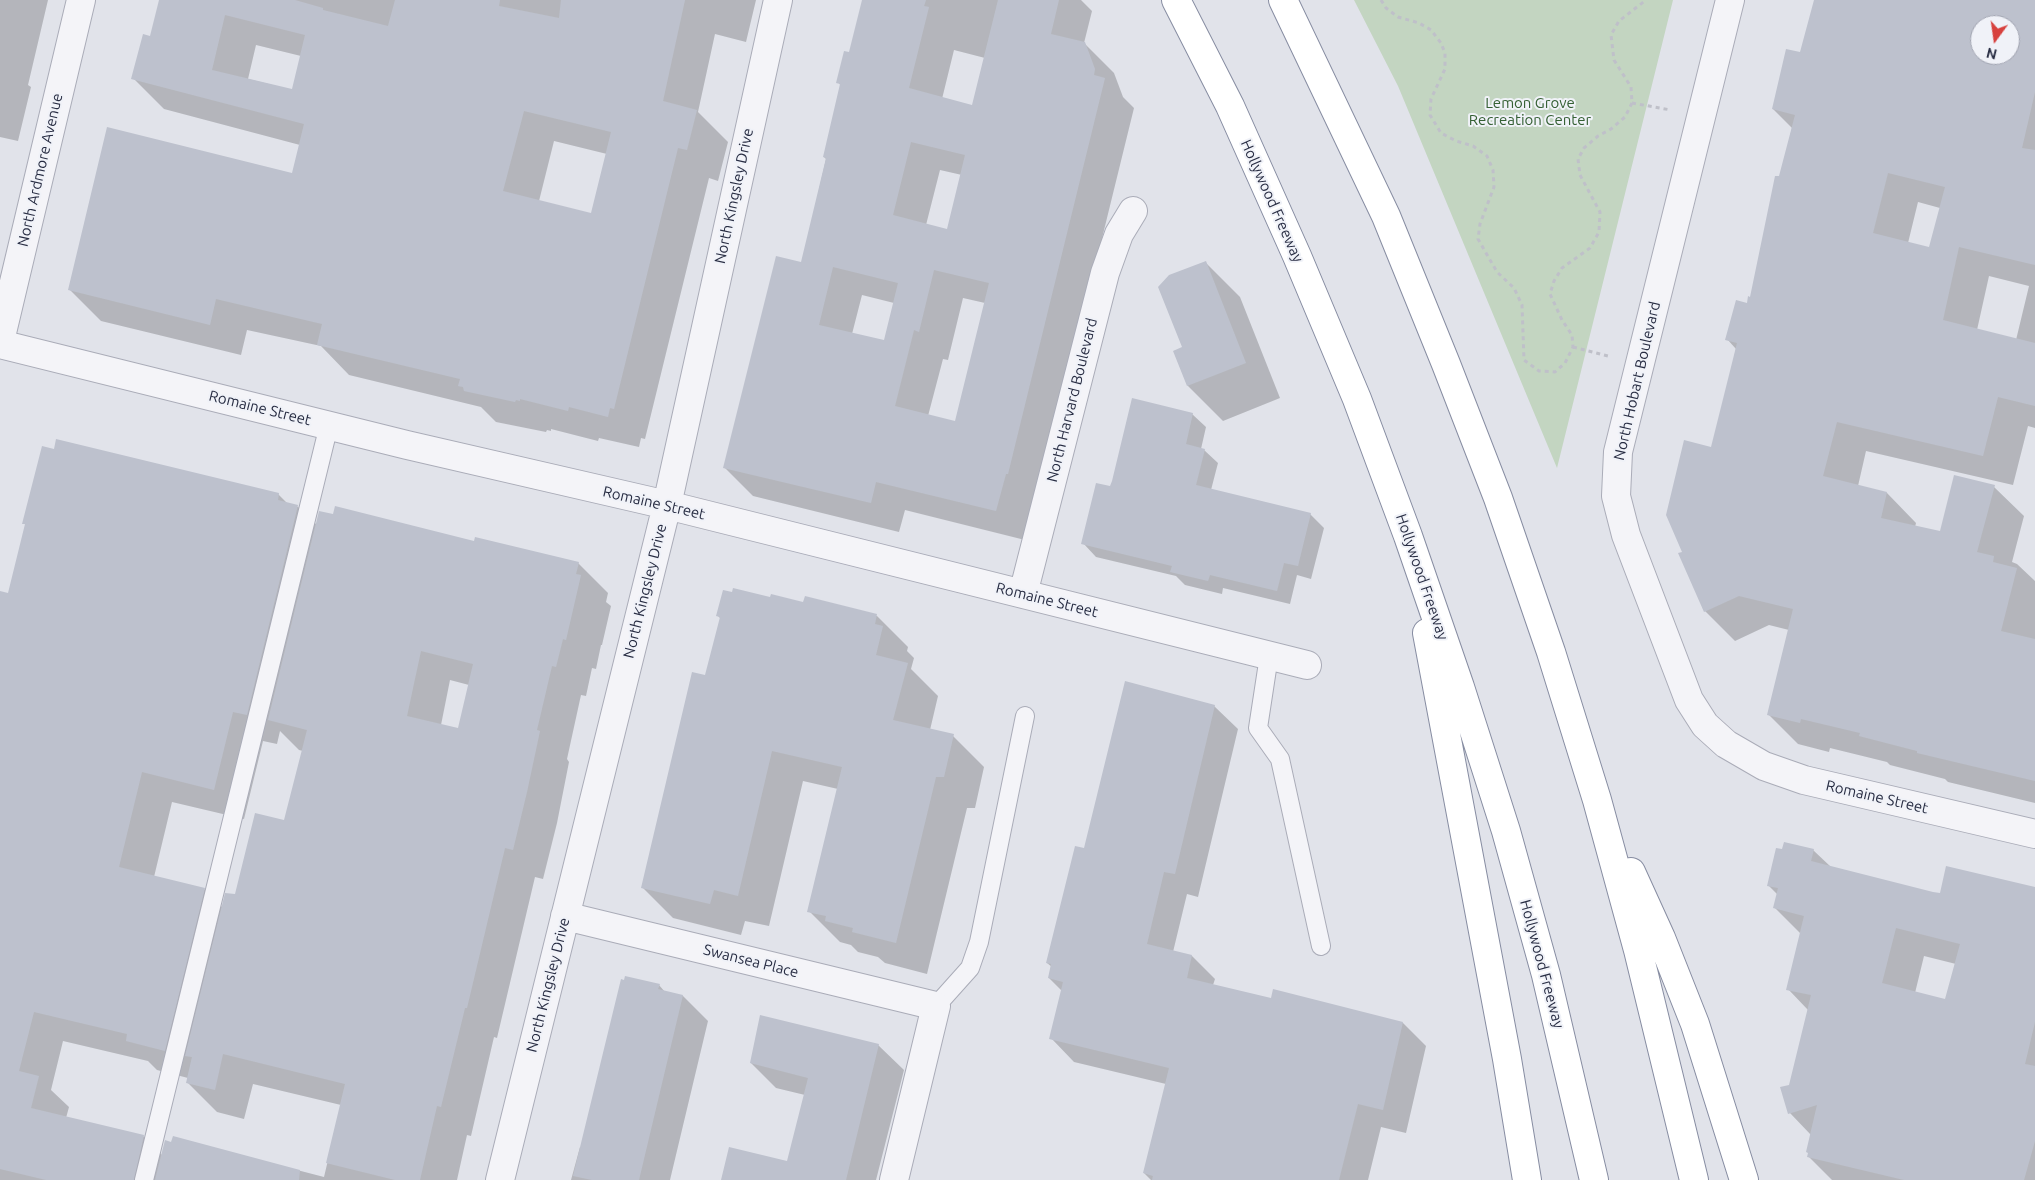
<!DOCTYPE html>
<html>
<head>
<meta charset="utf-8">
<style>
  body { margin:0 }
  #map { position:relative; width:2035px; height:1180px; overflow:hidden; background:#e1e3ea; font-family:Ubuntu,sans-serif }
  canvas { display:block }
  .north { position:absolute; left:1970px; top:15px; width:50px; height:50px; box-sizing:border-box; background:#f0f2f8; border:1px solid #a0a3b0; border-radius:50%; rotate:194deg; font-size:14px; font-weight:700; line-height:20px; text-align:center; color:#282d43 }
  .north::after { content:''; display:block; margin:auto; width:18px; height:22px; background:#d7413e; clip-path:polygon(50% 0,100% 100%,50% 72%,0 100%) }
</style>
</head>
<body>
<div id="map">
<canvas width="2035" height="1180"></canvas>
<div class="north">N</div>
</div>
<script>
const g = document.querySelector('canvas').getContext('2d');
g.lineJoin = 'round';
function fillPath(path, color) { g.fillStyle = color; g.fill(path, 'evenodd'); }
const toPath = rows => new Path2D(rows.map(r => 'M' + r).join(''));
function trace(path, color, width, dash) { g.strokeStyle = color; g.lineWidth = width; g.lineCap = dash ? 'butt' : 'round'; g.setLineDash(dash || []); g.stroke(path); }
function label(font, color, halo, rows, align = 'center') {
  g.font = font + ' Ubuntu,sans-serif'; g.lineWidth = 4; g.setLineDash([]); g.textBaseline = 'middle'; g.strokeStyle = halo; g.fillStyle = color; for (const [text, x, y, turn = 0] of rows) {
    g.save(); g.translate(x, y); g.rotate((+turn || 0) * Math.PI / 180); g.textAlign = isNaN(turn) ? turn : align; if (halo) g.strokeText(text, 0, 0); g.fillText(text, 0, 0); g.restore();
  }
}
fillPath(toPath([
  [1354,0,1673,0,1557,468,1398,86]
]), '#c3d5c1');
fillPath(toPath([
  [0,0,48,0,28,85,31,87,18,141,0,137],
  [160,0,756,0,746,42,715,34,698,112,728,142,718,181,709,178,645,439,641,438,639,447,599,438,598,441,551,429,551,431,547,430,546,432,496,422,481,407,349,375,321,346,247,330,241,355,101,321,70,290,293,175,300,145,164,109,133,78,151,37],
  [256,45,301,56,293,90,248,79],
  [554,141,607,154,592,214,539,201],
  [864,0,1081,0,1092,11,1084,43,1114,73,1123,97,1134,108,1037,503,1025,540,905,510,899,532,753,496,724,467,802,264,826,159,824,157,841,86,838,82,850,54],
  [954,50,985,58,973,107,942,99],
  [940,170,962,175,948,230,926,225],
  [862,295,894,303,885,342,852,334],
  [963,298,985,303,956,423,928,416,943,359,948,360],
  [1815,0,2035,0,2035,428,2028,426,2013,485,1866,451,1858,486,1887,493,1916,523,1915,527,1941,532,1994,487,2024,516,2012,562,2017,564,2035,581,2035,803,1948,782,1945,779,1890,765,1887,762,1830,748,1829,752,1798,744,1768,714,1789,630,1769,625,1735,641,1705,611,1712,449,1736,349,1727,339,1751,298,1792,128,1773,109,1801,54],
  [1980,25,2010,25,2010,55,1980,55],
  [1918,202,1940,208,1930,249,1908,243],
  [1989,276,2029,286,2016,340,1977,330],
  [1205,262,1240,297,1280,398,1223,421,1188,386,1174,351,1183,348],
  [1192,414,1206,427,1201,449,1204,450,1218,463,1211,490,1310,514,1324,528,1311,579,1297,575,1290,604,1223,588,1222,594,1185,585,1176,576,1096,557,1083,543,1110,488],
  [278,494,288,504,298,507,317,525,474,542,578,563,608,593,606,602,611,606,602,645,601,645,596,669,592,668,586,696,581,695,567,759,569,762,557,823,543,879,535,877,497,1038,494,1037,471,1136,467,1135,457,1180,0,1180,0,606,9,594,26,526,24,523],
  [450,680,469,685,459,730,441,725],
  [280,731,299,750,303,751,285,822,236,895,223,908,204,889,154,877,172,802,244,819,263,741,277,744],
  [63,1041,148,1061,157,1070,188,1078,187,1082,217,1112,244,1119,253,1084,341,1105,324,1177,174,1138,172,1143,162,1155,143,1136,66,1118,69,1107,51,1090],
  [771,598,804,604,806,598,877,616,908,647,907,651,914,658,911,669,938,696,930,730,953,736,984,767,975,808,967,808,927,974,885,963,878,957,858,952,851,945,840,942,809,911,838,789,803,781,769,926,745,921,741,935,673,918,642,887,706,677,721,619,718,616],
  [1214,706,1238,729,1198,897,1187,894,1173,952,1192,956,1215,979,1213,985,1272,999,1403,1023,1426,1046,1406,1133,1381,1127,1368,1180,1151,1180,1144,1173,1166,1084,1074,1062,1051,1038,1062,991,1049,978,1052,967,1047,963,1085,849],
  [1813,850,1831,867,1932,894,2035,889,2035,1180,1832,1180,1808,1156,1811,1135,1790,1113,1790,1086,1808,1010,1788,989,1801,934,1775,908,1778,895,1768,885],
  [1924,956,1956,964,1946,1001,1915,993],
  [659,985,665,992,683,996,708,1021,670,1180,571,1180,580,1147,581,1148],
  [878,1045,904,1070,876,1180,722,1180,788,1163,805,1095,776,1088,751,1063]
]), '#0003');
fillPath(toPath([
  [159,0,295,0,323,8,323,10,388,26,395,0,500,0,499,6,559,18,561,0,685,0,663,101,697,110,687,150,678,148,614,409,610,408,608,417,569,407,568,411,520,399,520,401,516,400,515,402,464,391,463,387,458,386,460,379,317,345,322,324,216,299,210,325,68,290,107,127,292,173,304,124,131,79,143,34,150,36],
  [225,15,305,35,292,89,212,70],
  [524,111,611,132,591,213,503,191],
  [862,0,926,0,924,6,929,7,909,88,972,105,998,0,1059,0,1051,34,1085,42,1095,69,1094,75,1105,78,1008,474,1006,474,996,511,876,482,871,503,723,468,776,256,801,262,826,158,823,157,840,84,836,83,844,51,849,52],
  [911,142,965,155,947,229,893,215],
  [833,267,898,283,884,340,819,325],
  [934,270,989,283,955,421,895,406,914,330,919,332],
  [1814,0,2035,0,2035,92,2022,148,2035,150,2035,265,1959,247,1943,320,2035,343,2035,406,1998,397,1983,456,1837,422,1823,476,1887,492,1881,518,1940,531,1954,475,1995,485,1977,552,1994,556,1993,562,2017,568,2001,631,2035,639,2035,781,1917,753,1917,751,1859,736,1860,733,1801,719,1800,723,1767,715,1793,609,1739,596,1704,612,1678,553,1682,552,1666,515,1684,440,1711,447,1737,343,1725,340,1736,300,1747,303,1748,296,1750,297,1775,176,1779,176,1795,115,1772,109,1786,49,1800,52],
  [1980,25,2010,25,2010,55,1980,55],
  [1888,173,1945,187,1929,247,1873,233],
  [1206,261,1246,363,1187,386,1173,351,1182,347,1158,287,1169,275],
  [1132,398,1193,413,1186,444,1205,449,1196,485,1311,513,1298,566,1284,563,1277,591,1210,575,1208,581,1170,572,1172,566,1081,544,1096,483,1110,486,1112,481],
  [56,439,279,493,278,500,298,505,247,715,233,712,214,790,142,772,119,867,205,888,165,1051,126,1041,127,1034,34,1012,19,1071,39,1076,31,1108,144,1135,134,1180,46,1180,0,1169,0,591,8,593,25,524,22,524,42,446,54,449],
  [335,506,474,541,475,537,579,562,576,574,581,575,566,640,563,639,556,667,552,666,537,730,540,731,527,792,513,850,505,848,467,1008,465,1008,441,1107,437,1106,420,1180,395,1180,326,1163,345,1084,223,1054,215,1090,186,1083,192,1057,185,1056,225,893,235,894,255,813,284,820,307,730,268,720,319,511,333,514],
  [421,651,473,664,458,728,407,716],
  [733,588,770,597,771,594,803,602,805,596,877,614,875,624,883,626,876,655,908,663,893,720,954,734,944,777,936,777,896,943,852,932,853,928,825,921,826,916,807,912,842,767,772,751,738,896,714,890,710,904,641,888,692,672,705,675,720,617,716,616,723,590,732,592],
  [1125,681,1215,705,1175,874,1164,872,1147,944,1192,955,1187,978,1271,998,1273,989,1403,1022,1383,1110,1358,1104,1339,1180,1152,1180,1153,1176,1143,1173,1169,1068,1049,1039,1063,982,1048,978,1051,964,1046,963,1075,846,1084,848],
  [1784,842,1814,849,1811,861,1933,892,1940,893,1946,866,2035,887,2035,1022,2025,1064,2035,1066,2035,1141,2024,1180,1904,1180,1807,1157,1808,1153,1806,1152,1817,1105,1788,1114,1780,1087,1789,1085,1811,995,1786,990,1804,916,1773,908,1778,888,1767,886,1776,848,1782,849],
  [1896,928,1960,944,1945,999,1882,983],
  [625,976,660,984,658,989,683,995,639,1180,592,1180,573,1176,621,979,624,980],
  [760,1015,879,1044,846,1180,721,1180,729,1147,787,1161,808,1078,750,1063],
  [173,1136,300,1170,299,1180,155,1180,165,1140,171,1142]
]), '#bdc1cd');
const lane = toPath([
  [1269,656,1258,728,1280,759,1321,946],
  [936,1006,970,968,979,942,1025,716],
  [144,1180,329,425]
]);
const street = toPath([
  [1730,0,1618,452,1616,496,1626,535,1689,700,1705,725,1726,744,1764,766,1804,780,2035,834],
  [0,341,81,0],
  [0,344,407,445,667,505,1307,665],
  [1023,594,1105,273,1119,234,1133,211],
  [565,916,936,1006,894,1180],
  [500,1180,667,505,778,0]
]);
const highway = toPath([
  [1176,0,1230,106,1297,256,1357,399,1408,536,1460,687,1506,831,1546,975,1594,1180],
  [1283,0,1386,216,1446,364,1498,498,1551,652,1597,800,1638,950,1694,1180],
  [1427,633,1507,1059,1527,1180],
  [1631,872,1661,938,1695,1024,1744,1180]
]);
trace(lane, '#aaacb8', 20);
trace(street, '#aaacb8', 30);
trace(highway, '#878da2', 30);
trace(toPath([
  [1381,0,1386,8,1398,17,1419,23,1431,30,1441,43,1445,53,1445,69,1431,99,1430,115,1441,133,1456,141,1473,146,1487,156,1493,170,1494,187,1480,224,1478,239,1497,272,1514,288,1522,305,1524,360,1539,371,1555,372,1565,363,1573,347,1572,335,1562,320,1550,294,1554,281,1562,268,1590,248,1599,232,1600,212,1580,175,1578,159,1584,148,1598,136,1611,129,1625,117,1632,103,1631,87,1614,60,1611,35,1619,21,1646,0],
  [1632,103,1671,110],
  [1573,347,1608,356]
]), '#bfc0c9', 3, [4, 4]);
trace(lane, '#f4f4f8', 18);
trace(street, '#f4f4f8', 28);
trace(highway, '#fff', 28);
label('15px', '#356034', '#f0f2f8', [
  ["Lemon Grove",1530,103],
  ["Recreation Center",1530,120]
]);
label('15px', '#282d43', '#f0f2f8', [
  ["North Ardmore Avenue",40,170,-77],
  ["North Kingsley Drive",734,196,-78],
  ["Hollywood Freeway",1272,201,66],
  ["North Hobart Boulevard",1637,381,-77],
  ["North Harvard Boulevard",1072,400,-76],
  ["Romaine Street",260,408,14],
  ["Romaine Street",654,503,13],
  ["Hollywood Freeway",1422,577,71],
  ["North Kingsley Drive",645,591,-76],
  ["Romaine Street",1047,600,14],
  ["Romaine Street",1877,797,13],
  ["Swansea Place",751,961,14],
  ["Hollywood Freeway",1542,964,75],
  ["North Kingsley Drive",548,985,-76]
]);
</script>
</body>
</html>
